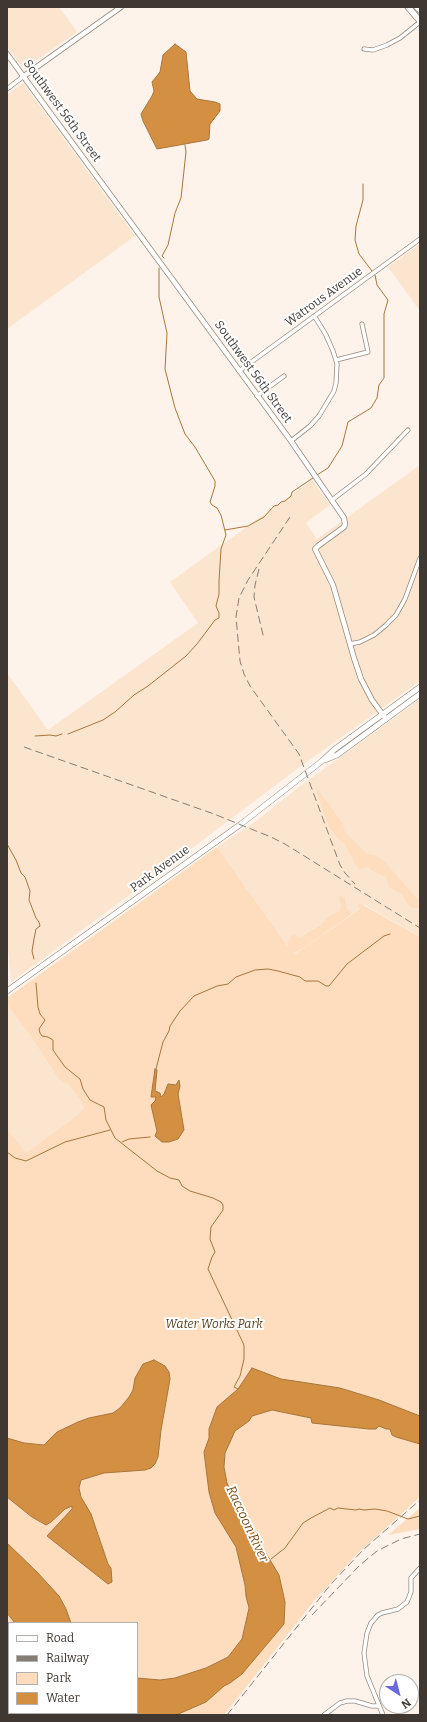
<!DOCTYPE html>
<html>
<head>
<meta charset="utf-8">
<style>
  body { margin:0 }
  #map { position:relative; width:427px; height:1722px; overflow:hidden; background:#fdf3ea; font-family:Bitter,serif }
  canvas { display:block }
  .frame { position:absolute; inset:0; border:8px solid #3f3832; pointer-events:none }
  .legend { position:absolute; left:8px; top:1622px; width:130px; height:92px; box-sizing:border-box; background:#fff; border:1px solid #b2afad; margin:0; padding:5px 7px; list-style:none; font-size:12px; color:#3f3832 }
  .legend li { display:flex; align-items:center; gap:8px; height:20px }
  .legend b { width:20px; border:1px solid #b2afad }
  .north { position:absolute; left:379px; top:1674px; width:40px; height:40px; box-sizing:border-box; background:#fff; border:1px solid #b2afad; border-radius:50%; rotate:144deg; font-size:11px; font-weight:700; line-height:16px; text-align:center; color:#3f3832 }
  .north::after { content:''; display:block; margin:auto; width:14px; height:18px; background:#6b67e1; clip-path:polygon(50% 0,100% 100%,50% 72%,0 100%) }
</style>
</head>
<body>
<div id="map">
<canvas width="427" height="1722"></canvas>
<div class="frame"></div>
<ul class="legend">
<li><b style="height:5px;background:#fff"></b>Road</li>
<li><b style="height:5px;background:#867d76"></b>Railway</li>
<li><b style="height:11px;background:#fdddbd"></b>Park</li>
<li><b style="height:11px;background:#d49042"></b>Water</li>
</ul>
<div class="north">N</div>
</div>
<script>
const g = document.querySelector('canvas').getContext('2d');
g.lineJoin = 'round';
function fillPath(path, color) { g.fillStyle = color; g.fill(path, 'evenodd'); }
const toPath = rows => new Path2D(rows.map(r => 'M' + r).join(''));
function trace(path, color, width, dash) { g.strokeStyle = color; g.lineWidth = width; g.lineCap = dash ? 'butt' : 'round'; g.setLineDash(dash || []); g.stroke(path); }
function label(font, color, halo, rows, align = 'center') {
  g.font = font + ' Bitter,serif'; g.lineWidth = 4; g.setLineDash([]); g.textBaseline = 'middle'; g.strokeStyle = halo; g.fillStyle = color; for (const [text, x, y, turn = 0] of rows) {
    g.save(); g.translate(x, y); g.rotate((+turn || 0) * Math.PI / 180); g.textAlign = isNaN(turn) ? turn : align; if (halo) g.strokeText(text, 0, 0); g.fillText(text, 0, 0); g.restore();
  }
}
fillPath(toPath([
  [7,7,59,7,77,32,24,69,7,47],
  [23,83,135,236,7,329,7,95],
  [420,244,420,311,388,267],
  [420,465,420,681,301,766,154,877,11,982,7,938,7,673,48,730,198,623,170,582,312,480,330,505,306,523,317,539],
  [420,699,420,937,365,905,294,955,217,847,255,822,299,787],
  [7,1005,88,1108,26,1154,7,1129]
]), '#fbe5cf');
fillPath(toPath([
  [317,788,343,824,345,833,367,854,375,855,383,860,420,902,420,910,418,908,411,908,402,895,389,887,386,877,371,870,368,867,358,869,344,843,336,836,329,827,316,791],
  [217,847,289,948,287,943,292,936,295,935,300,938,312,930,320,926,329,916,340,911,341,905,339,896,345,897,346,907,351,912,350,915,305,947,293,953,294,955,360,909,358,904,361,904,420,937,420,1497,356,1555,314,1601,224,1715,7,1715,7,1129,26,1153,78,1115,84,1108,81,1100,68,1084,59,1079,31,1036,7,1005,7,998],
  [9,1623,137,1623,137,1713,9,1713],
  [420,1508,420,1529,388,1535]
]), '#fdddbd');
const water = toPath([
  [175,44,186,52,190,91,197,99,215,102,220,104,220,111,210,124,209,139,207,140,157,149,143,121,141,114,152,96,154,91,152,82,160,72,163,55,175,44],
  [155,1069,157,1070,155,1091,160,1093,161,1097,164,1094,168,1084,176,1085,179,1080,180,1086,178,1094,184,1130,178,1139,169,1142,162,1142,155,1136,157,1131,151,1105,155,1101,156,1097,151,1097,155,1069],
  [154,1360,165,1366,169,1372,170,1379,161,1430,158,1457,155,1464,151,1468,145,1470,104,1473,81,1480,79,1488,81,1497,91,1514,108,1564,111,1568,112,1582,108,1584,47,1536,72,1509,72,1506,65,1509,51,1522,46,1525,32,1517,7,1497,7,1438,24,1443,44,1445,57,1432,78,1422,89,1418,113,1413,120,1408,129,1397,133,1390,135,1378,143,1364,154,1360],
  [252,1368,281,1379,340,1388,379,1400,420,1416,420,1444,396,1437,392,1435,390,1429,386,1429,379,1426,376,1429,369,1429,312,1423,311,1418,272,1410,252,1416,249,1421,235,1431,225,1453,224,1467,227,1483,234,1500,279,1575,285,1602,284,1624,242,1674,230,1683,224,1686,206,1702,176,1715,136,1715,134,1713,137,1713,137,1678,160,1680,175,1678,206,1668,228,1657,242,1639,249,1608,246,1596,245,1585,236,1547,215,1513,209,1492,204,1452,209,1438,209,1429,217,1407,238,1389,252,1368],
  [7,1543,37,1572,59,1596,66,1609,71,1623,15,1623,7,1613,7,1543]
]);
fillPath(water, '#d49042');
trace(water, '#a7763d', 1);
trace(toPath([
  [363,184,363,200,356,226,355,240,359,254,372,271],
  [164,258,162,256,168,245,175,213,181,198,186,152,185,145],
  [317,475,328,468,342,446,348,422,371,408,377,398,379,385,384,378,384,314,388,300,377,285,375,275],
  [225,530,248,526,264,517,274,506,278,505,281,502,285,501,291,496,292,492,313,478],
  [68,734,103,720,115,712,134,695,148,686,186,656,197,644,215,620,219,618,219,613,216,606,219,594,219,581,221,549,226,535,221,515,217,508,212,505,210,502,215,486,215,481,195,447,185,434,175,408,165,369,167,333,159,297,159,268],
  [35,736,50,735,56,736,62,734],
  [7,844,16,860,21,873,25,877,30,891,29,900,36,918,39,922,40,926,36,929,34,939,32,951,34,959],
  [36,983,38,1007,40,1014,45,1020,39,1029,40,1033,42,1036,48,1037,53,1040,53,1050,65,1067,80,1079,83,1089,90,1100,104,1107,106,1120,115,1138,157,1171,170,1178,179,1180,182,1186,190,1191,213,1198,221,1202,223,1205,223,1210,211,1227,210,1239,215,1252,212,1257,208,1269,244,1345,244,1359,240,1376,234,1387,238,1389],
  [156,1069,163,1042,169,1031,170,1026,180,1011,194,996,217,986,228,984,236,977,255,970,268,969,278,971,300,977,305,981,318,981,326,986,329,986,347,964,384,936,390,934],
  [122,1142,129,1139,150,1137],
  [7,1152,15,1158,26,1161,65,1142,110,1130],
  [271,1559,285,1548,303,1523,311,1518,330,1508,334,1510,338,1508,356,1510,359,1509,364,1510,375,1509,387,1511,408,1519,420,1516]
]), '#a7763d', 1);
const minor = toPath([
  [364,49,373,50,387,45,400,38,420,22],
  [7,89,24,76],
  [336,360,368,352,362,324],
  [239,371,420,239],
  [257,396,284,376],
  [291,441,310,426,319,416,334,391,336,383,337,364,333,351,326,335,315,317],
  [332,500,366,474,408,430],
  [350,644,360,642,374,635,385,626,396,615,405,599,420,558],
  [324,1715,340,1703,347,1701,355,1701,372,1706,379,1706],
  [383,1715,367,1676,364,1653,367,1633,371,1623,378,1615,382,1613,398,1609,407,1602,411,1592,411,1578,420,1568]
]);
const tertiary = toPath([
  [7,54,291,441,344,518,345,524,344,527,318,546,315,549,333,585,354,658,361,679,372,700,386,719],
  [24,76,121,7]
]);
const secondary = toPath([
  [325,760,337,755,420,694],
  [7,991,241,824,322,761,335,749,420,687]
]);
const primary = toPath([
  [408,7,420,21],
  [417,7,420,10]
]);
trace(minor, '#97897a', 5);
trace(tertiary, '#97897a', 6);
trace(secondary, '#97897a', 6);
trace(primary, '#97897a', 7);
trace(minor, '#fff', 3.5);
trace(tertiary, '#fff', 4.5);
trace(secondary, '#fff', 5);
trace(primary, '#fff', 5.5);
trace(toPath([
  [290,517,248,580,239,598,236,617,240,661,244,674,250,686,299,754,340,865,345,873,355,884],
  [259,569,255,585,254,597,264,639],
  [24,747,214,814,271,837,285,844,420,928],
  [312,1615,360,1565,377,1551,401,1539,420,1534],
  [227,1715,331,1584,364,1549,420,1500]
]), '#867d76', 1, [8, 4]);
label('12px', '#3f3832', '#fff', [
  ["Southwest 56th Street",62,111,54],
  ["Watrous Avenue",324,297,-36],
  ["Southwest 56th Street",253,372,54],
  ["Park Avenue",160,869,-36]
]);
label('italic 12px', '#593c1c', '#fff', [
  ["Water Works Park",214,1325]
]);
label('italic 13px', '#794b11', '#fff', [
  ["Raccoon River",247,1524,65]
]);
</script>
</body>
</html>
